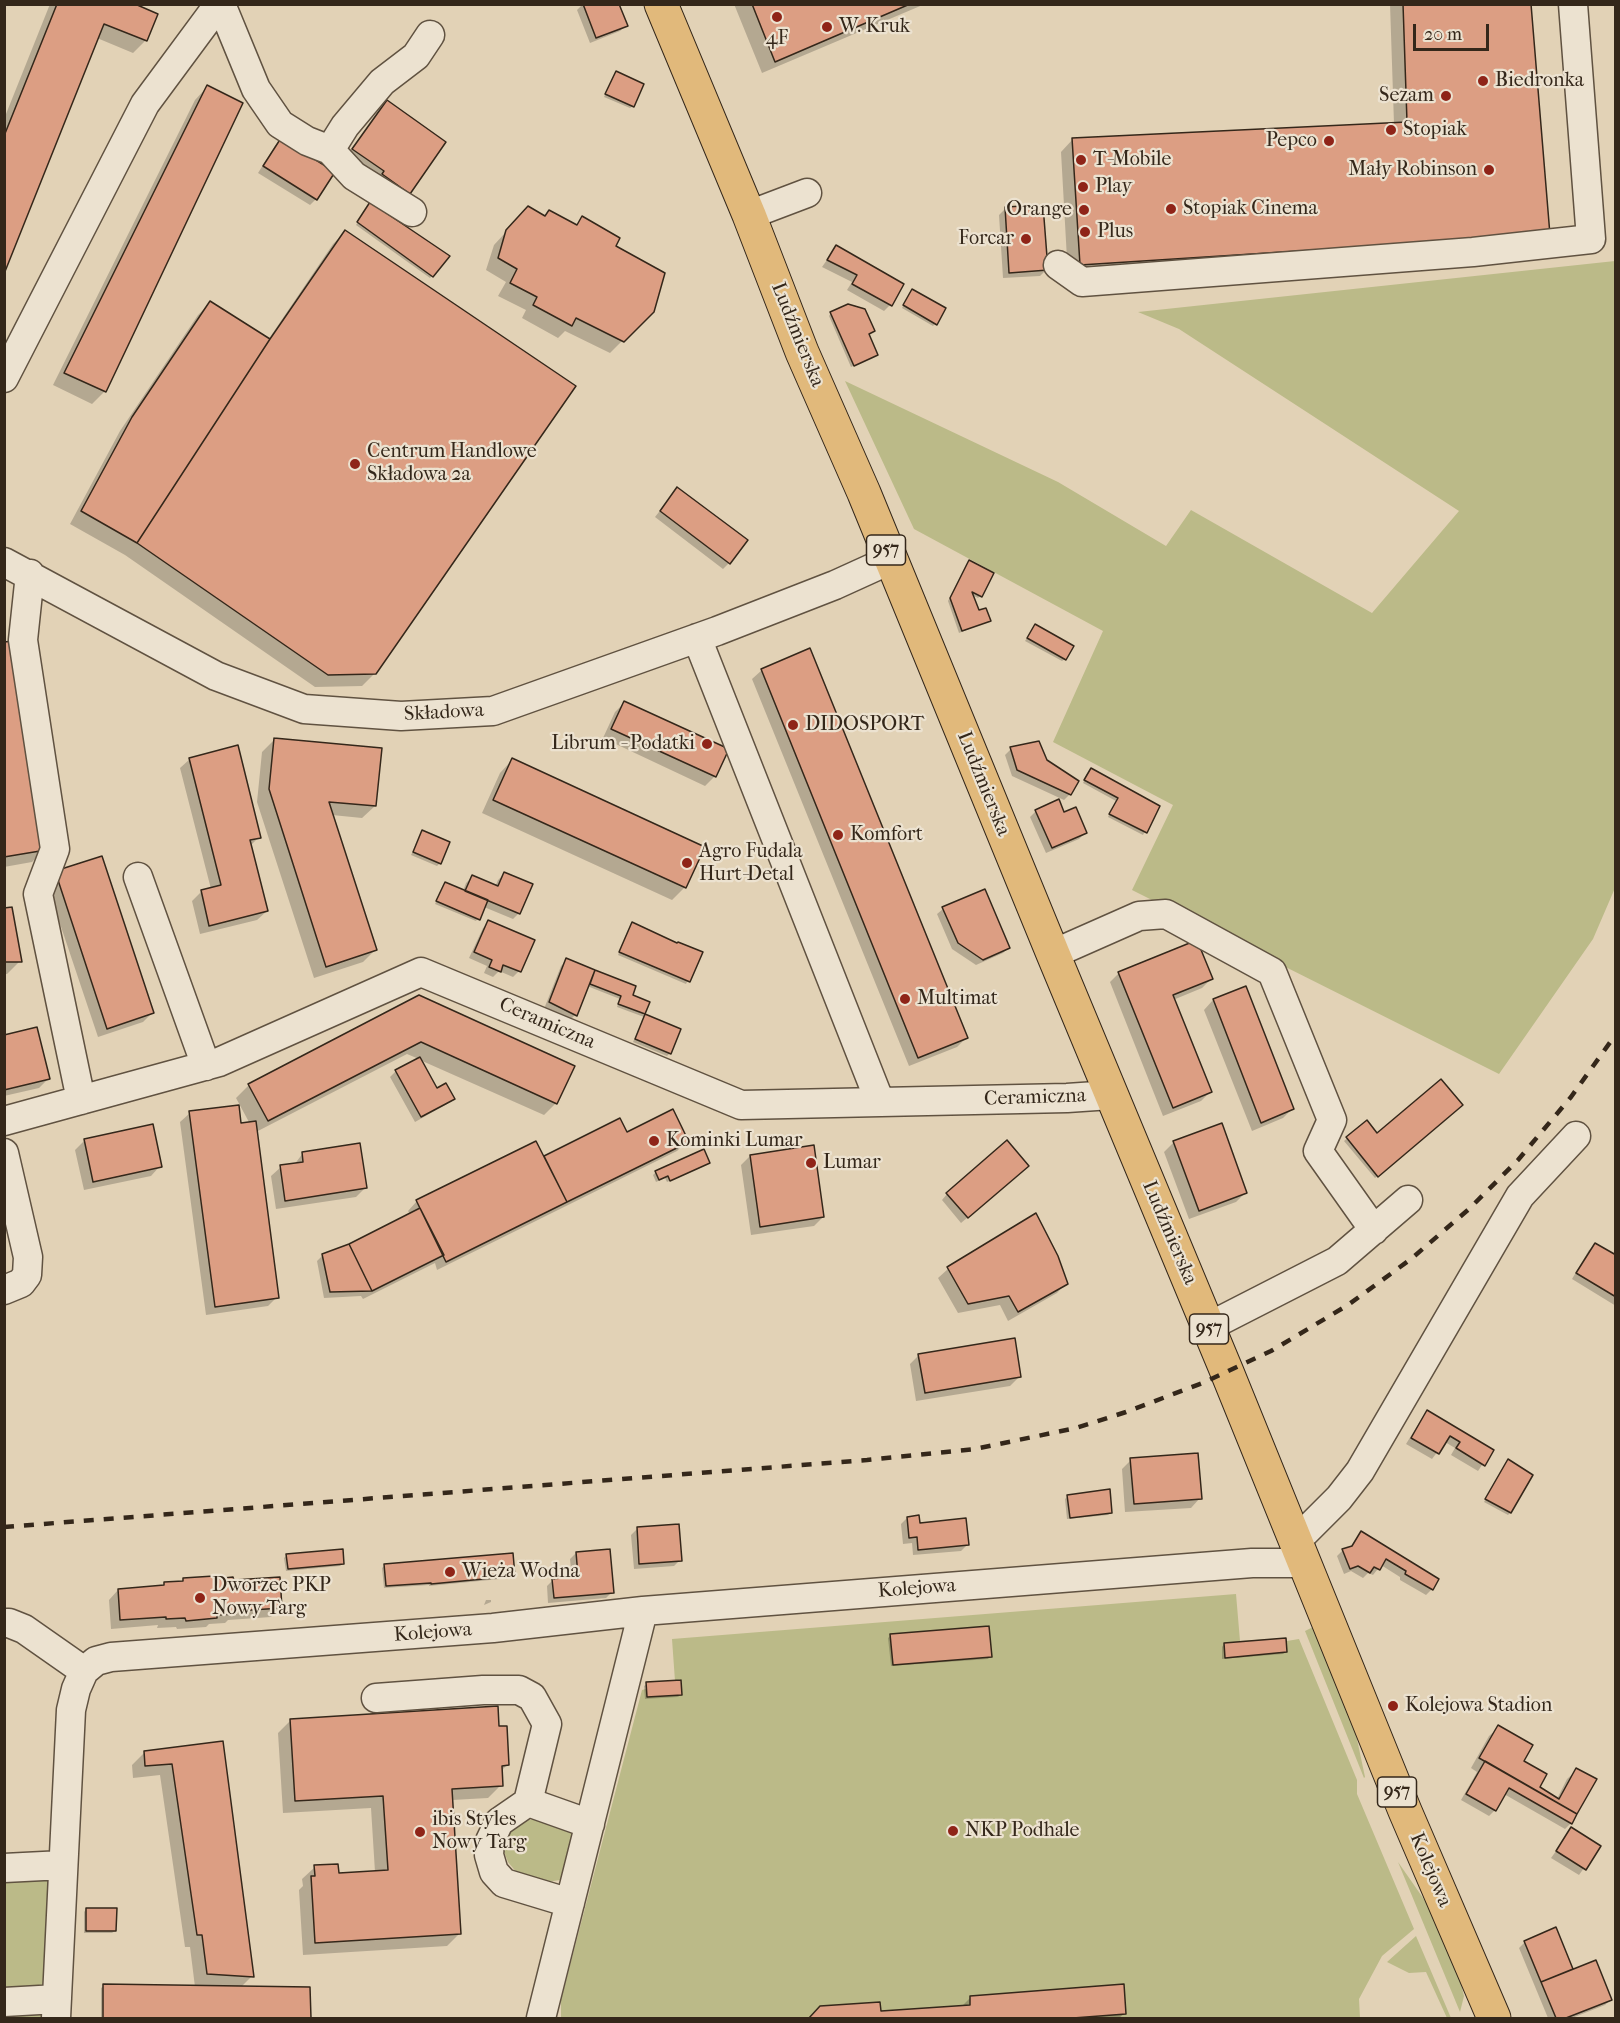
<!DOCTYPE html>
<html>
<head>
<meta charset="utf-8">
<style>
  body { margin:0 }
  #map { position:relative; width:1620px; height:2023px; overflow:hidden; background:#e2d2b6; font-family:"IM FELL French Canon",serif }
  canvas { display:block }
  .frame { position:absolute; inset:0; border:6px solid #34271a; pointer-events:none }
  .scale { position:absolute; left:1413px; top:24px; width:76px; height:27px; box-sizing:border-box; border:3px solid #34271a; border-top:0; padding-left:8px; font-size:18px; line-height:21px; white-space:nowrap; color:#34271a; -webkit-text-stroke:4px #ece2d0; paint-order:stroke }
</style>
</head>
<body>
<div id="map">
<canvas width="1620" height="2023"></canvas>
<div class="frame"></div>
<div class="scale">20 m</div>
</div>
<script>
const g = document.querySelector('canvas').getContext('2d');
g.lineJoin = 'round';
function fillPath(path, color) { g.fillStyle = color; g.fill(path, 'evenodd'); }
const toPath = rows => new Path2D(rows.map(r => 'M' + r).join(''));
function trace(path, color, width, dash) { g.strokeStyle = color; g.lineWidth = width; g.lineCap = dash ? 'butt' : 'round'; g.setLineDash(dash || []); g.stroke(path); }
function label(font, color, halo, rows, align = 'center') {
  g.font = font + ' "IM FELL French Canon",serif'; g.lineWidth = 4.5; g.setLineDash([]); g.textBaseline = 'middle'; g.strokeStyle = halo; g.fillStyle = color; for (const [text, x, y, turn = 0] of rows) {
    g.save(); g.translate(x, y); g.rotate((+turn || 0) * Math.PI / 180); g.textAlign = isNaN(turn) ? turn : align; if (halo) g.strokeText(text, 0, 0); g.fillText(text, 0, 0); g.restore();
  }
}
fillPath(toPath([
  [1615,261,1615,888,1593,939,1499,1074,1132,890,1173,805,1053,742,1103,631,914,529,845,381,1058,482,1166,546,1191,510,1372,613,1459,511,1179,329,1138,312],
  [1236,1594,1240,1641,1286,1638,1287,1641,1299,1639,1357,1780,1357,1794,1414,1929,1382,1956,1359,1999,1360,2018,561,2018,561,2000,642,1690,675,1681,672,1639],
  [1313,1627,1354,1725,1365,1777,1364,1778,1305,1631],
  [535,1819,570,1831,573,1836,563,1878,560,1880,547,1882,517,1873,508,1862,503,1849,510,1830,522,1821],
  [4,1857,49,1857,44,2018,5,2018],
  [1398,1862,1430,1908,1460,1980,1464,1996,1460,2012],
  [1416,1936,1451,2018,1447,2018,1426,1972,1409,1973,1387,1962]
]), '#bbba88');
fillPath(toPath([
  [50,4,131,4,146,40,133,53,97,38,4,270,4,119],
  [583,4,618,4,626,25,620,31,590,43,577,10],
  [734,4,925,4,762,73],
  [1390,4,1530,4,1549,235,1068,277,1061,152,1073,139,1394,124],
  [616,73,633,106,630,108,604,97],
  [207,87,105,391,92,404,53,385,195,100],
  [387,102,409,193,400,202,344,159,377,112],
  [281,140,316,199,310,205,258,173,275,146],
  [368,207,432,276,430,278,356,225],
  [1005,209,1046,270,1040,276,1003,278,999,215],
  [549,212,575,226,582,218,614,247,652,311,610,353,565,331,558,338,522,318,526,310,498,296,506,282,486,270,494,245,516,221,544,217],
  [345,232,375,673,362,686,315,687,125,555,70,524,120,431,198,315,210,303,268,340,333,244],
  [836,247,902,285,890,305,884,311,847,290,852,282,822,267],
  [910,293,935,324,933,326,902,308],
  [831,313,873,331,868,334,877,354,851,367,829,316],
  [677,489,729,563,723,569,655,517],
  [967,565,980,596,978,598,972,595,978,612,989,621,959,633,948,601],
  [1035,626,1065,659,1062,661,1025,641],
  [4,644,44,850,32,862,4,867],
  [762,670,966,1038,957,1047,909,1066,752,679],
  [625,702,715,776,705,786,603,738,615,712],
  [275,739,375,806,362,818,332,815,375,950,363,962,314,978,257,802,262,752],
  [1011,749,1046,761,1070,794,1064,800,1012,776,1005,755],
  [190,759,259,837,250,846,267,911,257,920,200,934,192,901,201,892,211,889,180,768],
  [512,760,685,887,672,900,482,813,500,773],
  [1088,773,1158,806,1143,835,1108,817,1116,801,1083,783],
  [1036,811,1063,814,1085,833,1079,839,1046,853,1030,817],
  [423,832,440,863,437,866,411,855],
  [56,872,152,1013,143,1022,98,1037,46,882],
  [504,874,519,913,513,919,484,907,476,921,435,904,445,884,463,891,466,883,472,877,495,887,498,880],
  [4,909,20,961,7,974,4,974],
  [943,909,1009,947,1003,953,976,965,952,949,937,914],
  [489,922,519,971,513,977,499,971,493,977,484,973,487,966,469,958,483,928],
  [632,924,677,945,701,953,686,984,618,955],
  [567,960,634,987,631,996,648,1003,643,1015,679,1030,670,1053,667,1056,633,1042,644,1017,617,1007,620,999,587,986,575,1015,569,1021,544,1009,561,966],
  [1119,973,1211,979,1202,988,1173,1000,1210,1092,1201,1101,1163,1116,1110,982],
  [1245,988,1292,1109,1283,1118,1252,1131,1204,1010,1213,1000],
  [419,997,556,1103,544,1115,420,1060,436,1090,453,1098,447,1104,415,1122,390,1077,396,1071,419,1059,407,1054,256,1132,277,1297,268,1306,206,1315,180,1122,190,1113,240,1125,250,1124,236,1098,249,1085],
  [4,1036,48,1079,39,1088,4,1096],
  [1461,1105,1375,1178,1344,1141,1366,1122,1377,1135],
  [620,1120,626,1134,687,1141,677,1151,437,1270,435,1263,363,1299,361,1296,324,1298,317,1261,323,1255,348,1246,410,1214,408,1211,417,1201,543,1158],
  [85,1140,160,1166,151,1176,84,1190,75,1150],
  [1174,1142,1246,1192,1236,1202,1189,1219,1164,1152],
  [303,1153,365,1188,356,1197,276,1209,271,1176,281,1167,294,1165],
  [750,1156,823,1217,814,1226,751,1235,741,1165],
  [708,1163,667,1182,665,1178,656,1182,653,1175,656,1172],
  [1021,1172,961,1223,942,1200,947,1194],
  [1035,1216,1066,1283,1057,1293,1008,1321,1000,1305,958,1313,938,1278,948,1269],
  [1595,1245,1616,1257,1616,1306,1572,1279,1589,1250],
  [919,1355,1019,1377,1010,1386,916,1401,910,1364],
  [1428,1412,1492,1450,1478,1471,1451,1455,1455,1448,1445,1442,1432,1459,1406,1444,1422,1418],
  [1131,1460,1200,1498,1191,1508,1125,1512,1122,1469],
  [1508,1461,1510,1513,1508,1515,1484,1502],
  [1068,1496,1111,1512,1108,1515,1067,1519,1065,1499],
  [907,1518,967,1545,961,1551,913,1555,912,1543,903,1544,901,1524],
  [637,1529,680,1560,674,1566,634,1569,631,1535],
  [1361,1533,1437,1579,1432,1589,1426,1595,1400,1580,1400,1577,1381,1565,1373,1575,1368,1573,1363,1578,1351,1571,1344,1574,1337,1556,1343,1550,1350,1547],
  [576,1553,612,1592,606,1598,548,1603,547,1586,553,1580,572,1578,570,1559],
  [287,1555,343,1563,340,1566,286,1571,284,1558],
  [385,1565,513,1575,510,1578,429,1586,429,1585,384,1588,382,1568],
  [183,1580,232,1581,280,1607,271,1617,228,1620,225,1623,209,1624,206,1627,177,1629,176,1627,157,1628,158,1625,111,1629,109,1600,118,1590,161,1587,165,1584,180,1583],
  [486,1600,491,1600,491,1602,484,1605],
  [891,1635,991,1656,988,1659,891,1666,888,1638],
  [1224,1644,1286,1652,1283,1654,1222,1659,1222,1647],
  [647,1684,681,1694,678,1697,645,1699,644,1686],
  [291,1720,498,1728,507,1765,500,1772,501,1785,488,1798,452,1800,460,1933,447,1946,303,1955,299,1890,303,1886,302,1879,315,1867,338,1875,375,1872,371,1808,283,1813,278,1733],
  [1499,1727,1538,1788,1557,1799,1567,1779,1577,1770,1571,1823,1565,1829,1504,1794,1495,1810,1489,1816,1461,1800,1477,1772,1471,1768,1489,1736],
  [222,1743,252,1976,241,1987,309,1988,310,2018,101,2018,101,1988,104,1986,195,1987,190,1947,185,1947,160,1775,133,1778,132,1765,144,1753],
  [1572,1829,1599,1847,1579,1875,1551,1858],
  [86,1909,115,1931,112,1933,84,1933,84,1912],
  [1555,1929,1572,1971,1611,1999,1605,2005,1572,2018,1548,2018,1519,1948,1525,1942],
  [971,1997,1125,2013,1119,2018,809,2018,820,2008,879,2013,961,2007]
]), '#0003');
const building = toPath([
  [57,4,135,4,158,14,147,41,104,24,4,274,4,136,57,4],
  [583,4,619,4,628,26,596,38,583,4],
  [752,4,910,4,775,62,752,4],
  [1403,4,1531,4,1550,235,1080,265,1072,138,1407,122,1403,4],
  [616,71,644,84,634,107,605,94,616,71],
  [207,85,243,103,106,392,64,373,207,85],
  [387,100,446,142,410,194,382,174,384,171,352,149,387,100],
  [281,138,335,172,317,200,263,166,281,138],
  [370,202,450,256,433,277,357,222,370,202],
  [1043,205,1048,270,1009,273,1005,207,1043,205],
  [528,206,545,216,549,210,577,225,582,216,620,238,616,246,665,273,654,312,624,342,576,318,572,326,533,305,537,297,510,283,517,269,498,258,506,230,528,206],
  [345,230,576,386,376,674,328,675,137,543,270,339,345,230],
  [836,245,904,284,892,306,852,284,857,275,827,260,836,245],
  [912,289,946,308,937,325,903,305,912,289],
  [210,301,270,339,137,543,81,511,132,417,210,301],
  [848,304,865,309,875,331,869,334,878,355,854,366,830,312,848,304],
  [677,487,748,540,730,564,660,511,677,487],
  [969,560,994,573,982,597,972,592,979,610,986,608,991,621,962,631,950,598,969,560],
  [1035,624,1074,646,1066,660,1027,638,1035,624],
  [13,641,46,850,4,857,4,642,13,641],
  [810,648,968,1038,918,1058,761,669,810,648],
  [624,701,729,749,716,777,611,729,624,701],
  [274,738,382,748,376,806,329,802,377,950,326,967,269,789,274,738],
  [1039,741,1047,760,1079,781,1071,795,1017,770,1010,747,1039,741],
  [238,745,261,838,250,840,268,911,209,926,201,890,221,885,189,758,238,745],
  [512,758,705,847,686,888,493,800,512,758],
  [1091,768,1160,806,1147,833,1109,814,1118,798,1084,780,1091,768],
  [1059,799,1064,812,1076,807,1087,833,1052,848,1035,810,1059,799],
  [422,830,450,842,441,864,413,852,422,830],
  [102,856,154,1013,107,1029,55,871,102,856],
  [504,872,533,884,520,914,465,891,472,875,498,886,504,872],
  [445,882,488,900,480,920,436,901,445,882],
  [985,889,1010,948,983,960,958,943,942,907,985,889],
  [12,907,22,962,4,962,4,908,12,907],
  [488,920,535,940,521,972,503,965,501,972,489,967,492,960,474,952,488,920],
  [632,922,677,943,678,942,703,952,690,982,619,952,632,922],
  [1197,940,1213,979,1173,995,1212,1092,1173,1108,1118,972,1197,940],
  [566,958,595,970,577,1016,549,1002,566,958],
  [595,970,636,986,633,995,650,1002,645,1014,618,1004,621,996,590,984,595,970],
  [1246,986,1294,1109,1261,1123,1213,999,1246,986],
  [419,995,575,1066,557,1104,421,1042,268,1121,248,1084,419,995],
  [645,1014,681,1029,671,1054,635,1039,645,1014],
  [37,1027,50,1079,4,1090,4,1035,37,1027],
  [420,1057,437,1088,446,1083,455,1099,421,1117,395,1070,420,1057],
  [1441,1079,1463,1105,1378,1177,1346,1137,1367,1120,1377,1133,1441,1079],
  [239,1105,241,1123,256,1121,279,1298,215,1307,189,1111,239,1105],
  [673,1109,689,1142,567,1202,544,1156,620,1118,627,1132,673,1109],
  [1222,1123,1247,1193,1199,1211,1173,1141,1222,1123],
  [153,1124,162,1167,93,1182,84,1139,153,1124],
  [1007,1140,1029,1166,968,1218,946,1193,1007,1140],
  [536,1141,567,1202,446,1262,416,1200,536,1141],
  [360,1143,367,1188,285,1201,280,1165,303,1162,302,1152,360,1143],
  [814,1145,824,1217,760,1227,750,1155,814,1145],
  [704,1149,710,1163,670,1181,668,1176,659,1180,655,1171,704,1149],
  [420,1208,444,1255,372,1291,349,1244,420,1208],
  [1036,1213,1058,1256,1068,1284,1018,1312,1009,1296,968,1304,947,1267,1036,1213],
  [1595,1243,1616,1255,1616,1297,1576,1273,1595,1243],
  [349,1244,372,1291,330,1292,322,1254,349,1244],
  [1015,1338,1021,1377,925,1393,918,1354,1015,1338],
  [1427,1410,1494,1450,1485,1466,1456,1448,1460,1442,1450,1436,1439,1454,1411,1438,1427,1410],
  [1198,1453,1202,1499,1134,1504,1130,1458,1198,1453],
  [1508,1459,1533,1475,1511,1513,1485,1499,1508,1459],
  [1110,1489,1112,1513,1070,1518,1067,1495,1110,1489],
  [919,1515,920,1523,966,1518,969,1545,918,1550,917,1537,909,1538,907,1517,919,1515],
  [679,1524,682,1561,639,1564,637,1527,679,1524],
  [1361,1531,1439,1579,1433,1590,1405,1574,1406,1571,1386,1559,1380,1570,1374,1567,1370,1573,1358,1566,1350,1569,1342,1549,1352,1546,1361,1531],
  [343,1549,344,1564,288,1569,286,1554,343,1549],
  [610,1549,614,1593,554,1598,552,1579,578,1576,576,1552,610,1549],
  [513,1553,515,1576,431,1584,431,1583,386,1586,384,1564,513,1553],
  [214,1576,214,1579,233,1577,234,1580,280,1577,282,1608,236,1611,236,1614,217,1615,217,1618,186,1621,185,1618,166,1619,166,1617,120,1620,118,1589,164,1585,164,1582,183,1581,183,1578,214,1576],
  [989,1626,992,1657,893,1665,890,1634,989,1626],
  [1286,1638,1287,1652,1225,1658,1224,1643,1286,1638],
  [681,1680,682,1695,647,1697,646,1682,681,1680],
  [498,1706,499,1726,507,1726,509,1765,502,1766,503,1786,452,1789,461,1934,315,1943,311,1876,315,1876,314,1865,338,1864,339,1873,388,1870,383,1796,295,1801,290,1719,498,1706],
  [1498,1725,1533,1745,1524,1761,1547,1774,1540,1787,1559,1799,1576,1768,1597,1779,1577,1814,1479,1758,1498,1725],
  [223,1741,254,1977,207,1974,202,1935,197,1935,172,1764,145,1766,144,1751,223,1741],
  [1485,1761,1577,1814,1572,1824,1509,1788,1496,1811,1466,1794,1485,1761],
  [1571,1827,1601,1846,1586,1870,1556,1851,1571,1827],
  [86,1908,117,1908,116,1931,86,1931,86,1908],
  [1556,1927,1573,1969,1541,1982,1524,1941,1556,1927],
  [1596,1960,1612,2000,1566,2018,1556,2018,1541,1982,1596,1960],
  [103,1984,310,1987,311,2018,103,2018,103,1984],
  [1124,1984,1126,2014,1073,2018,809,2018,820,2006,880,2002,881,2011,970,2005,970,1996,1124,1984]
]);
fillPath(building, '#dc9e83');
trace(building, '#34271a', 1.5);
const minor = toPath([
  [221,4,256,89,280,124,307,141,330,150,345,126,382,82,416,56,430,35],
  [330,150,354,176,412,212],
  [749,215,807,193],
  [1058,265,1082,282,1473,252,1591,239,1573,4],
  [4,378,145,104,219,4],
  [4,562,216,676,304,709,401,716,493,711,717,631,835,585,890,560],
  [30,574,23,640,55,849,38,894,81,1100],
  [697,638,880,1102],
  [138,877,206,1066],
  [1053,954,1139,916,1166,914,1272,972,1332,1120,1318,1151,1374,1230],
  [4,1121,219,1062,421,972,741,1105,1067,1098,1111,1095],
  [4,1153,28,1257,27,1275,21,1283,4,1290],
  [1208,1327,1337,1261,1408,1200],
  [1296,1541,1339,1498,1360,1471,1520,1196,1576,1136],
  [4,1623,9,1623,24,1629,84,1671],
  [376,1698,483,1690,519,1690,532,1697,547,1724,528,1802,499,1822,490,1841,489,1855,494,1872,504,1883,570,1903],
  [528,1802,590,1824],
  [4,1868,63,1865],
  [4,2002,57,1999],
  [56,2018,71,1710,76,1689,84,1671,96,1661,111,1657,493,1628,643,1611,1252,1563,1305,1563],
  [541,2018,643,1611]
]);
const major = toPath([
  [661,4,749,215,802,352,864,493,1053,954,1227,1372,1405,1811,1494,2018]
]);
trace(minor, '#605241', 31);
trace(major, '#34271a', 35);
trace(minor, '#ece2d0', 28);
trace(major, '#e1b97b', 33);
trace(toPath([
  [4,1527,867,1460,975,1449,1076,1428,1126,1412,1205,1382,1271,1351,1348,1305,1411,1259,1469,1209,1518,1160,1571,1097,1616,1034]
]), '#34271a', 4.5, [10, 10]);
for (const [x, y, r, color] of [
  [777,17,6,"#8f2418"],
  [827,27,6,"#8f2418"],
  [1483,81,6,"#8f2418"],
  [1446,96,6,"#8f2418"],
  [1391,130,6,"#8f2418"],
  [1329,141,6,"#8f2418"],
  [1081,160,6,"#8f2418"],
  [1489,170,6,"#8f2418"],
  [1083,187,6,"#8f2418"],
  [1171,209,6,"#8f2418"],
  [1084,210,6,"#8f2418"],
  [1085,232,6,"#8f2418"],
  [1026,239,6,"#8f2418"],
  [355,464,6,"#8f2418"],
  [793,725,6,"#8f2418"],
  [707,744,6,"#8f2418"],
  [838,835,6,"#8f2418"],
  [687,863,6,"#8f2418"],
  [905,999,6,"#8f2418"],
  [654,1141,6,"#8f2418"],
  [811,1163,6,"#8f2418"],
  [450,1572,6,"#8f2418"],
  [200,1598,6,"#8f2418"],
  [1393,1706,6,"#8f2418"],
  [953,1831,6,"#8f2418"],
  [420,1832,6,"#8f2418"]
]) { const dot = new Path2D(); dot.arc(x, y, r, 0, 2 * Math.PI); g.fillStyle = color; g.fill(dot); trace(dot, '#ece2d0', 2); }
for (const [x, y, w] of [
  [886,550,39],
  [1209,1329,39],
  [1397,1792,39]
]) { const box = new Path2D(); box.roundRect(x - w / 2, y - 15, w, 30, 4.5); g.fillStyle = '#ece2d0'; g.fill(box); trace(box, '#34271a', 1.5); }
label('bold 18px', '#34271a', null, [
  ["957",886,550],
  ["957",1209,1329],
  ["957",1397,1792]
]);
label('20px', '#34271a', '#ece2d0', [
  ["W. Kruk",839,27],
  ["4F",777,39,"center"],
  ["Biedronka",1495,81],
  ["Sezam",1434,96,"right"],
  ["Stopiak",1403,130],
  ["Pepco",1317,141,"right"],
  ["T-Mobile",1093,160],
  ["Mały Robinson",1477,170,"right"],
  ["Play",1095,187],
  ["Stopiak Cinema",1183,209],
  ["Orange",1072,210,"right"],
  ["Plus",1097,232],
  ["Forcar",1014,239,"right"],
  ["Centrum Handlowe",367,452],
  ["Składowa 2a",367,475],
  ["DIDOSPORT",805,725],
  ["Librum - Podatki",695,744,"right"],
  ["Komfort",850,835],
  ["Agro Fudala",699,852],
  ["Hurt-Detal",699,875],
  ["Multimat",917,999],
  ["Kominki Lumar",666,1141],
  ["Lumar",823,1163],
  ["Wieża Wodna",462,1572],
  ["Dworzec PKP",212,1586],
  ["Nowy Targ",212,1609],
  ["Kolejowa Stadion",1405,1706],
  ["ibis Styles",432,1820],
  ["Nowy Targ",432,1843],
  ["NKP Podhale",965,1831]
], 'left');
label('20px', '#34271a', '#ece2d0', [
  ["Ludźmierska",797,335,68],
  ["Składowa",444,713,-3],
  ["Ludźmierska",983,784,68],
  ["Ceramiczna",547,1024,23],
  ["Ceramiczna",1035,1098,-2],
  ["Ludźmierska",1169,1233,67],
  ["Kolejowa",917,1589,-4],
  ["Kolejowa",433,1633,-4],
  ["Kolejowa",1430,1870,67]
]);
</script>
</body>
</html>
